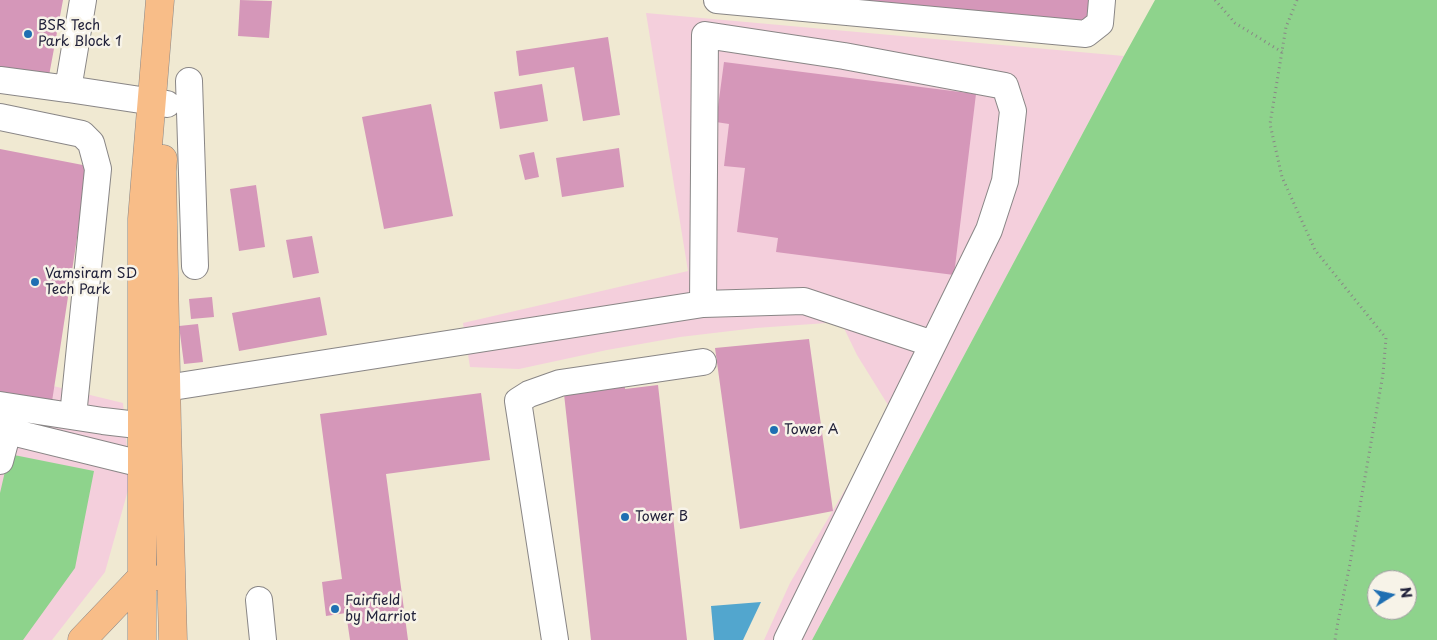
<!DOCTYPE html>
<html>
<head>
<meta charset="utf-8">
<style>
  body { margin:0 }
  #map { position:relative; width:1437px; height:640px; overflow:hidden; background:#f0e9d2; font-family:"Playpen Sans",sans-serif }
  canvas { display:block }
  .north { position:absolute; left:1367px; top:570px; width:50px; height:50px; box-sizing:border-box; background:#f7f3e8; border:1px solid #a29fa3; border-radius:50%; rotate:80deg; font-size:14px; font-weight:700; line-height:20px; text-align:center; color:#22223b }
  .north::after { content:''; display:block; margin:auto; width:18px; height:22px; background:#1f6fb2; clip-path:polygon(50% 0,100% 100%,50% 72%,0 100%) }
</style>
</head>
<body>
<div id="map">
<canvas width="1437" height="640"></canvas>
<div class="north">N</div>
</div>
<script>
const g = document.querySelector('canvas').getContext('2d');
g.lineJoin = 'round';
function fillPath(path, color) { g.fillStyle = color; g.fill(path, 'evenodd'); }
const toPath = rows => new Path2D(rows.map(r => 'M' + r).join(''));
function trace(path, color, width, dash) { g.strokeStyle = color; g.lineWidth = width; g.lineCap = dash ? 'butt' : 'round'; g.setLineDash(dash || []); g.stroke(path); }
function label(font, color, halo, rows, align = 'center') {
  g.font = font + ' "Playpen Sans",sans-serif'; g.lineWidth = 5; g.setLineDash([]); g.textBaseline = 'middle'; g.strokeStyle = halo; g.fillStyle = color; for (const [text, x, y, turn = 0] of rows) {
    g.save(); g.translate(x, y); g.rotate((+turn || 0) * Math.PI / 180); g.textAlign = isNaN(turn) ? turn : align; if (halo) g.strokeText(text, 0, 0); g.fillText(text, 0, 0); g.restore();
  }
}
fillPath(toPath([
  [646,13,1124,56,812,640,764,640,790,583,859,466,888,405,857,355,841,322,756,328,680,337,607,350,519,369,470,367,463,323,688,271],
  [0,373,123,403,130,483,105,572,52,640,0,640]
]), '#f4cfdc');
fillPath(toPath([
  [1155,0,1437,0,1437,640,812,640,1124,56],
  [1377,580,1407,580,1407,610,1377,610],
  [9,454,94,471,75,568,23,640,0,640,0,493]
]), '#8ed38c');
fillPath(toPath([
  [761,602,743,640,714,640,711,606]
]), '#52a6ce');
fillPath(toPath([
  [0,0,63,0,48,81,0,68],
  [240,0,272,1,269,38,238,36],
  [794,0,1090,0,1088,30],
  [608,37,620,115,583,121,574,67,519,76,516,51],
  [724,62,976,94,954,275,776,252,778,238,737,232,745,168,724,166,729,124,716,122],
  [542,84,548,121,500,129,494,92],
  [431,104,453,216,384,229,362,117],
  [619,148,624,187,562,197,556,158],
  [0,149,88,166,51,408,0,397],
  [534,152,539,177,525,180,519,155],
  [256,185,265,247,239,251,230,189],
  [312,236,319,273,293,278,286,240],
  [212,297,214,317,191,319,189,299],
  [320,297,327,335,239,351,232,313],
  [198,324,203,362,184,364,179,326],
  [809,339,833,511,740,529,715,348],
  [625,377,625,389,658,385,687,640,591,640,564,394],
  [481,393,490,460,386,474,408,640,350,640,346,613,326,616,322,582,342,579,320,414]
]), '#d597b9');
const minor = toPath([
  [717,0,1086,34,1100,23,1102,0],
  [0,80,68,89,83,0],
  [189,81,195,266],
  [68,89,167,104],
  [0,117,82,134,91,143,98,169,73,416],
  [703,304,705,35,844,56,1005,86,1013,111,1005,181,989,230,933,344],
  [166,388,703,304,804,301,933,344,787,640],
  [0,405,103,421,163,428],
  [0,429,162,469],
  [0,461,8,431],
  [259,600,263,640],
  [555,640,518,401,529,394,560,383,703,362]
]);
const major = toPath([
  [163,159,162,171,167,428,173,640],
  [82,640,141,578,150,578],
  [142,640,142,219,160,0]
]);
trace(minor, '#898686', 28);
trace(major, '#898686', 29);
trace(toPath([
  [1215,0,1235,23,1282,52],
  [1297,0,1286,27,1270,124,1282,177,1315,250,1386,338,1383,374,1349,569,1338,621,1335,640]
]), '#898686', 3, [1, 4]);
trace(minor, '#fff', 26);
trace(major, '#f8bd88', 28);
for (const [x, y, r, color] of [
  [28,34,5,"#1f6fb2"],
  [35,282,5,"#1f6fb2"],
  [774,430,5,"#1f6fb2"],
  [625,517,5,"#1f6fb2"],
  [335,609,5,"#1f6fb2"]
]) { const dot = new Path2D(); dot.arc(x, y, r, 0, 2 * Math.PI); g.fillStyle = color; g.fill(dot); trace(dot, '#f7f3e8', 2); }
label('14px', '#22223b', '#f7f3e8', [
  ["BSR Tech",38,26],
  ["Park Block 1",38,42],
  ["Vamsiram SD",45,274],
  ["Tech Park",45,290],
  ["Tower A",784,430],
  ["Tower B",635,517],
  ["Fairfield",345,601],
  ["by Marriot",345,617]
], 'left');
</script>
</body>
</html>
